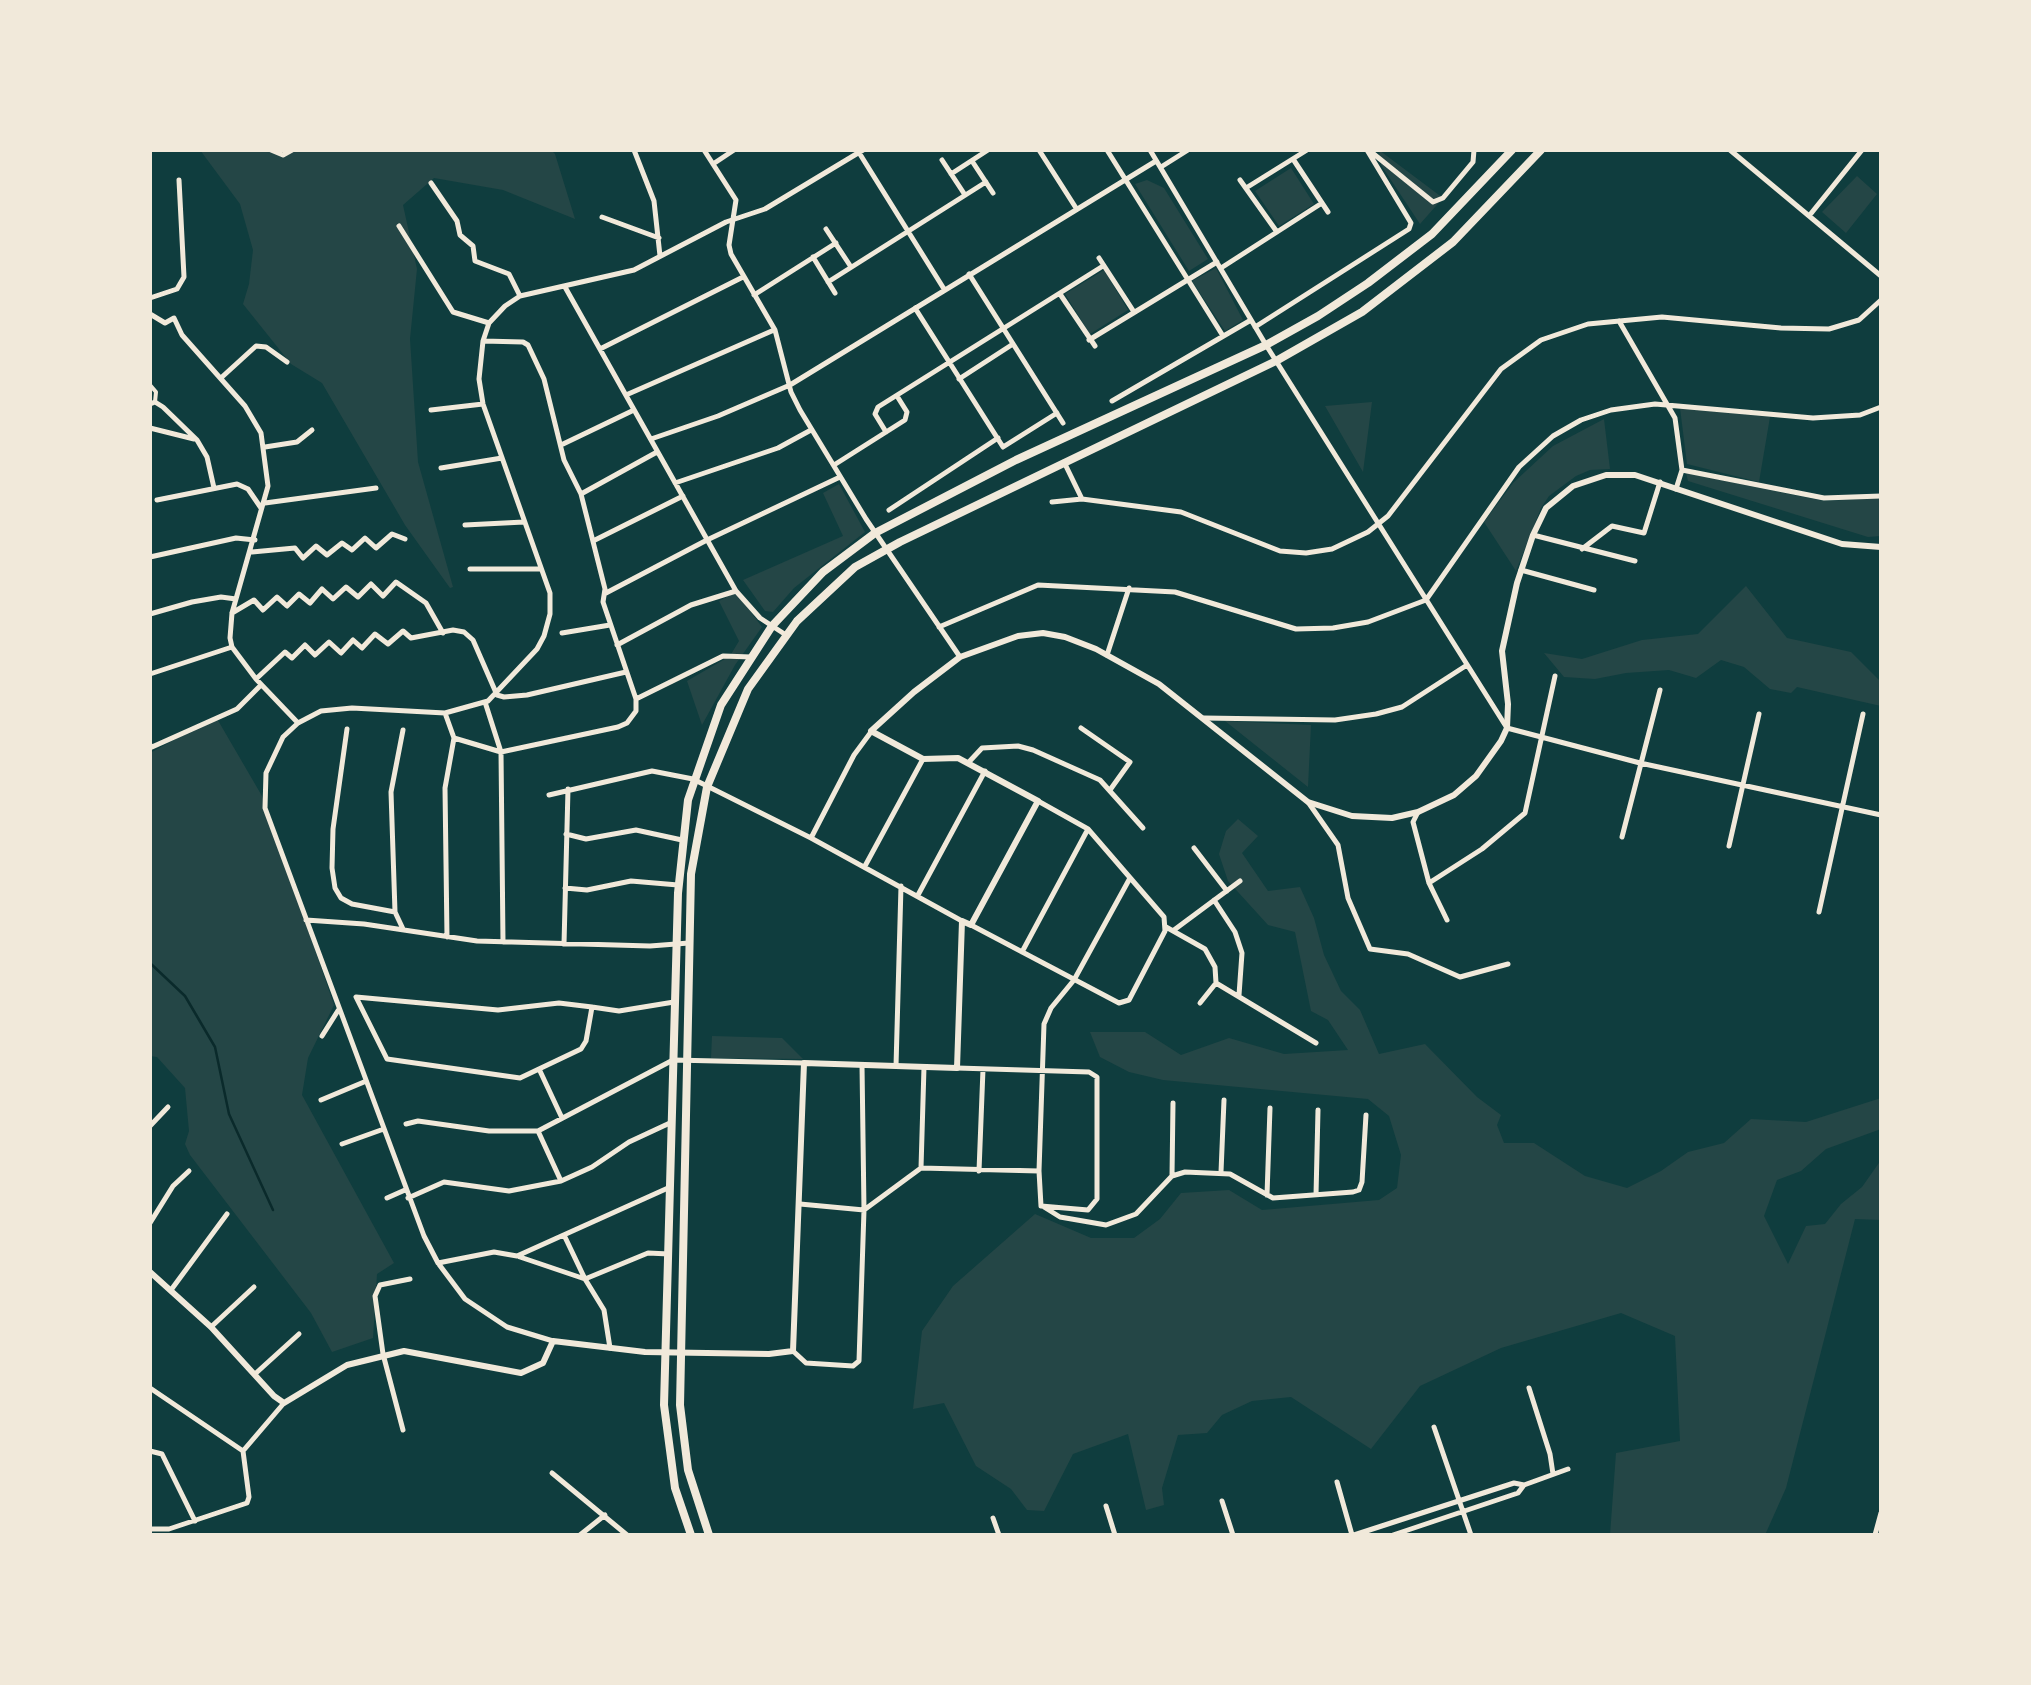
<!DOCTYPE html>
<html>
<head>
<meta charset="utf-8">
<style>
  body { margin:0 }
  #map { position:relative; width:2031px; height:1685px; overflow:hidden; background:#0f3d3e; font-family:Lora,serif }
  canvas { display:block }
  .frame { position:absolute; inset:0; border:152px solid #f1e9da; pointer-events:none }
</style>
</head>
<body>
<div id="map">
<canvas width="2031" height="1685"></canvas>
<div class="frame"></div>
</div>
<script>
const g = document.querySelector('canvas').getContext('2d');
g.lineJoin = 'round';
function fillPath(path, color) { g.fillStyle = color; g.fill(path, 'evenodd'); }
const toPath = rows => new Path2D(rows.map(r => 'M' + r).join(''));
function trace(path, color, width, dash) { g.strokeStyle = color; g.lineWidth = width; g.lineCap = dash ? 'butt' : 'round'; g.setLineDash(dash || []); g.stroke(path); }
fillPath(toPath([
  [200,150,551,150,555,154,575,219,503,190,434,178,403,205,417,269,410,339,418,462,453,587,450,588,405,525,322,383,291,364,243,304,249,284,253,250,240,204],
  [1379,150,1443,198,1420,224,1381,165],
  [1291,168,1314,204,1279,226,1255,191],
  [1857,176,1877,194,1846,233,1822,212],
  [1147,180,1164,188,1208,259,1189,271,1135,184],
  [1216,268,1243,320,1225,331,1192,281],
  [1104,270,1128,310,1090,334,1065,294],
  [1372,402,1363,472,1325,406],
  [1680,408,1770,417,1759,482,1687,464],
  [1604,419,1610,469,1590,470,1576,476,1549,496,1541,508,1516,571,1484,522,1513,483,1553,446],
  [1686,473,1824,501,1881,498,1881,536,1868,537,1688,481],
  [839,484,865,532,794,588,773,612,765,611,743,580,843,536,823,493],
  [1746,586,1787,638,1851,652,1881,682,1881,706,1797,687,1791,693,1770,689,1744,667,1721,660,1696,678,1669,670,1626,673,1595,679,1564,677,1544,653,1582,659,1642,640,1698,634],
  [736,592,762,627,735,665,702,725,687,681,730,656,739,641,719,601],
  [216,717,262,796,334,1005,308,1058,302,1095,394,1263,377,1274,373,1338,332,1352,311,1313,190,1155,185,1144,189,1131,185,1088,157,1057,150,1056,150,753],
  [1225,721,1311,725,1308,787],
  [1238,819,1258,836,1242,853,1268,891,1300,887,1314,918,1324,955,1341,991,1360,1010,1379,1054,1425,1044,1477,1097,1501,1115,1497,1125,1504,1143,1534,1143,1585,1176,1627,1188,1661,1171,1688,1152,1724,1143,1751,1119,1806,1122,1881,1098,1881,1129,1826,1149,1801,1171,1777,1180,1764,1216,1788,1264,1806,1226,1825,1224,1841,1204,1862,1187,1881,1160,1881,1220,1855,1219,1786,1488,1765,1535,1610,1535,1616,1453,1680,1441,1675,1336,1621,1313,1501,1348,1420,1386,1371,1449,1291,1397,1252,1401,1222,1415,1207,1433,1178,1435,1162,1488,1164,1505,1146,1510,1128,1434,1073,1454,1044,1511,1027,1510,1011,1489,976,1466,944,1403,913,1409,922,1331,953,1286,1035,1214,1091,1238,1134,1238,1160,1219,1181,1193,1229,1190,1262,1210,1379,1200,1397,1188,1401,1155,1389,1116,1368,1099,1163,1080,1129,1072,1100,1057,1090,1032,1145,1032,1181,1055,1229,1038,1284,1054,1348,1050,1328,1020,1311,1011,1295,932,1268,925,1228,881,1219,854,1226,831],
  [712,1036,782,1038,803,1059,711,1058]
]), '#244646');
trace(toPath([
  [150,963,185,996,215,1047,229,1114,273,1210]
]), '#0a2a2b', 2.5);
trace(toPath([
  [150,385,156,392,155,402]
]), '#f1e9da', 4);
trace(toPath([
  [271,150,283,155,292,150],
  [634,150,654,201,660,256],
  [704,150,736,200,729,245,731,254,775,330,791,392,800,410,866,519,960,657],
  [1039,150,1076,208],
  [1107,150,1223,336],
  [1150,150,1266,345,1507,728,1640,763,1881,815],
  [1730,150,1881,276],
  [858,151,944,289],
  [1370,151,1433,202,1443,198,1473,162,1474,150],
  [1293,159,1328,212],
  [942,160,965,195],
  [972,161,993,193],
  [713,164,734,150],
  [1161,167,1188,150],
  [951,174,988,150],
  [1240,180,1277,232],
  [431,183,457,221,460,235,473,246,475,261,509,274,520,296],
  [1246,188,1307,150],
  [1809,216,1862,150],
  [602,217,659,238],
  [399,226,453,312,489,323],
  [826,229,851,267],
  [813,257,835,293],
  [1099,258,1134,312],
  [1221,268,1322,203],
  [969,274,1063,423],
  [828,282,986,182],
  [565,287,736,591,760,618,786,635],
  [1060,294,1095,346],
  [754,295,836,243],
  [150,298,177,289,184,277,179,180],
  [915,308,1003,447,1057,413],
  [150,314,165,323,174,318,182,335,245,406,261,433,268,486,232,613,230,638,232,647,256,679,298,723],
  [1619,321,1675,418,1682,470,1676,489],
  [1255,327,1409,229,1411,223,1367,150],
  [1089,340,1217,262],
  [600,349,743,277],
  [222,377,256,346,266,347,287,362],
  [959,379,1013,344],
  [626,395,774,330],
  [1112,401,1251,320],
  [150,404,155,402,163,407,197,440,207,457,214,488],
  [431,410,483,404],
  [150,428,194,439],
  [886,432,875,414,878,407,1103,266],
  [651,439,718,416,790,385,1156,161],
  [561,445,634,410],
  [265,447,297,442,312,430],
  [1064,462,1082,499],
  [834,465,905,420,907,412,897,396],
  [441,468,502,458],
  [1682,470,1824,498,1881,496],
  [675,483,778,448,811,430],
  [581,494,657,452],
  [157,500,237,484,248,489,261,508],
  [1052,502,1082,499,1181,512,1280,551,1306,553,1332,549,1368,532,1388,516,1501,369,1541,340,1588,324,1662,317,1781,328,1829,329,1859,320,1881,300],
  [265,503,376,488],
  [889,510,998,438],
  [465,525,524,522],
  [1533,535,1635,561],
  [593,541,683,496],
  [1582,549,1612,526,1644,533,1660,482],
  [252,552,295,548,303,558,316,546,327,555,342,543,352,550,365,538,376,548,392,534,405,539],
  [150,557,236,538,255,540],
  [470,569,541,569],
  [1521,570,1594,590],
  [606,593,707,540,840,477],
  [232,613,254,600,263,610,277,597,287,606,299,594,310,603,322,589,333,599,346,587,358,597,371,584,383,596,396,582,426,603,443,633],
  [150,614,192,602,221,597,236,599],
  [939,627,1038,585,1175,592,1296,629,1333,628,1368,622,1426,600,1519,467,1553,436,1581,420,1611,410,1655,404,1813,418,1860,415,1881,407],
  [562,633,610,625],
  [617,645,691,605,736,591],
  [1107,655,1129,588],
  [150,674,232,647],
  [256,679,285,652,292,658,305,645,315,655,329,642,341,653,353,640,362,648,375,634,388,644,403,631,411,638,453,630,464,632,473,640,497,695,504,697,527,695,626,672],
  [636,699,723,656,751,657],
  [485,702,501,752,503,942],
  [445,713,454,738],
  [1204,718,1335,720,1376,714,1402,707,1467,665],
  [1081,728,1130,762,1110,790],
  [347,729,333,829,332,868,335,888,341,898,352,904,395,912],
  [150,745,152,747,237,709,261,685],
  [968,763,982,748,1018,746,1033,750,1100,780,1143,828],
  [549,795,652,771,693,779,811,838,962,921],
  [1308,802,1338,845,1348,898,1370,949,1408,954,1460,977,1508,964],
  [1418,812,1413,822,1429,883,1447,920],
  [566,834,586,839,636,830,682,840],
  [1622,837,1660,690],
  [811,838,854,755,871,732],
  [1729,846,1759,714],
  [1194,848,1227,891],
  [865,866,923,759],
  [1429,883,1482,849,1525,813,1555,676],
  [565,888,587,890,631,881,678,885],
  [918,895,985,771],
  [1214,900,1235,932,1242,953,1239,995],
  [1819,912,1863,714],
  [306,920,364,924,477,941,650,946,689,943],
  [971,925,1119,1003,1129,1000,1165,931,1164,917,1088,829,1038,801],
  [1166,927,1205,949,1215,967,1216,983,1200,1003],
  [403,929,395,912,391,792,403,730],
  [1174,930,1240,881],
  [447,937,445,788,454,738,501,752,618,727,627,723,636,711,636,699,603,602,605,589,581,494,564,460,544,379,528,345,523,342,483,341],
  [564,944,568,789],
  [1022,952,1088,829],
  [1216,983,1316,1043],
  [592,1007,586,1041,581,1049,520,1078,387,1059,356,997,498,1010,559,1003,592,1007,619,1011,674,1002],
  [322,1036,339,1009],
  [896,1066,901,886],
  [957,1068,1089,1072,1097,1077,1097,1199,1088,1210,1041,1206],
  [540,1071,562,1118],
  [321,1100,364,1082],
  [406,1124,418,1121,489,1131,538,1131,673,1060,804,1063],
  [150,1126,168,1107],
  [538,1131,561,1181],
  [342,1144,381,1130],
  [921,1168,924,1067],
  [979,1171,983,1069],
  [1221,1172,1224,1100],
  [1172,1176,1185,1172,1230,1174,1273,1198,1353,1192,1359,1190,1362,1182,1366,1115],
  [1172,1176,1173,1103],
  [1267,1195,1270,1108],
  [1316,1195,1318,1110],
  [387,1198,405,1190],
  [408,1198,444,1182,509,1191,561,1181,592,1167,629,1142,672,1122],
  [800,1204,864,1210,921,1168,1039,1171],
  [1041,1206,1039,1171,1044,1024,1051,1008,1074,980,1130,878],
  [1044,1207,1060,1217,1106,1225,1136,1214,1171,1177],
  [150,1223,173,1186,189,1171],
  [564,1235,585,1279,604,1310,610,1348],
  [520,1257,585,1279,648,1253,669,1254],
  [438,1263,494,1252,517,1256,668,1188],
  [171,1290,227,1214],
  [211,1327,254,1287],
  [553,1341,507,1327,465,1299,438,1263,424,1236,265,808,266,773,283,737,298,723,321,711,352,708,445,713,488,701,537,649,544,636,550,614,550,593,483,404,479,379,483,341,489,323,505,306,520,296,634,270,726,222,765,209,863,150],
  [793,1351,806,1363,853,1366,859,1361,864,1210,862,1065],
  [255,1374,299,1334],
  [150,1388,243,1451,284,1403],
  [1529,1388,1550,1454,1553,1474],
  [1434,1427,1471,1535],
  [403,1430,383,1354,375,1296,380,1285,410,1279],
  [150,1451,162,1454,195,1521],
  [552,1473,627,1535],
  [1337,1482,1352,1535],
  [1222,1501,1233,1535],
  [1106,1506,1115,1535],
  [993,1518,999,1535],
  [150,1529,169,1529,247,1503,249,1497,243,1451],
  [580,1535,605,1515],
  [1354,1535,1514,1483,1524,1485],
  [1393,1535,1518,1493,1524,1485,1568,1469],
  [1875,1535,1881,1513]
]), '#f1e9da', 5);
trace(toPath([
  [150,1272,211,1327,274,1396,284,1403,347,1365,404,1351,521,1373,543,1363,553,1341,645,1352,769,1354,793,1351,804,1063,957,1068,962,921,971,925,1038,801,958,758,923,759,871,731,914,692,960,657,1018,636,1043,633,1065,637,1096,649,1159,684,1308,802,1352,816,1392,818,1418,812,1454,795,1476,776,1501,741,1507,728,1508,704,1502,651,1517,583,1533,535,1546,508,1573,486,1606,475,1635,475,1842,544,1881,547]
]), '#f1e9da', 6);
trace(toPath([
  [691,1535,675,1488,664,1405,678,893,688,800,721,705,772,626,823,572,875,533,1016,460,1266,345,1318,316,1368,283,1432,234,1512,150],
  [709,1535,688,1470,680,1405,691,874,707,787,748,689,797,621,855,567,900,542,1276,361,1362,312,1453,242,1541,150]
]), '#f1e9da', 8);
</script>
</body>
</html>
